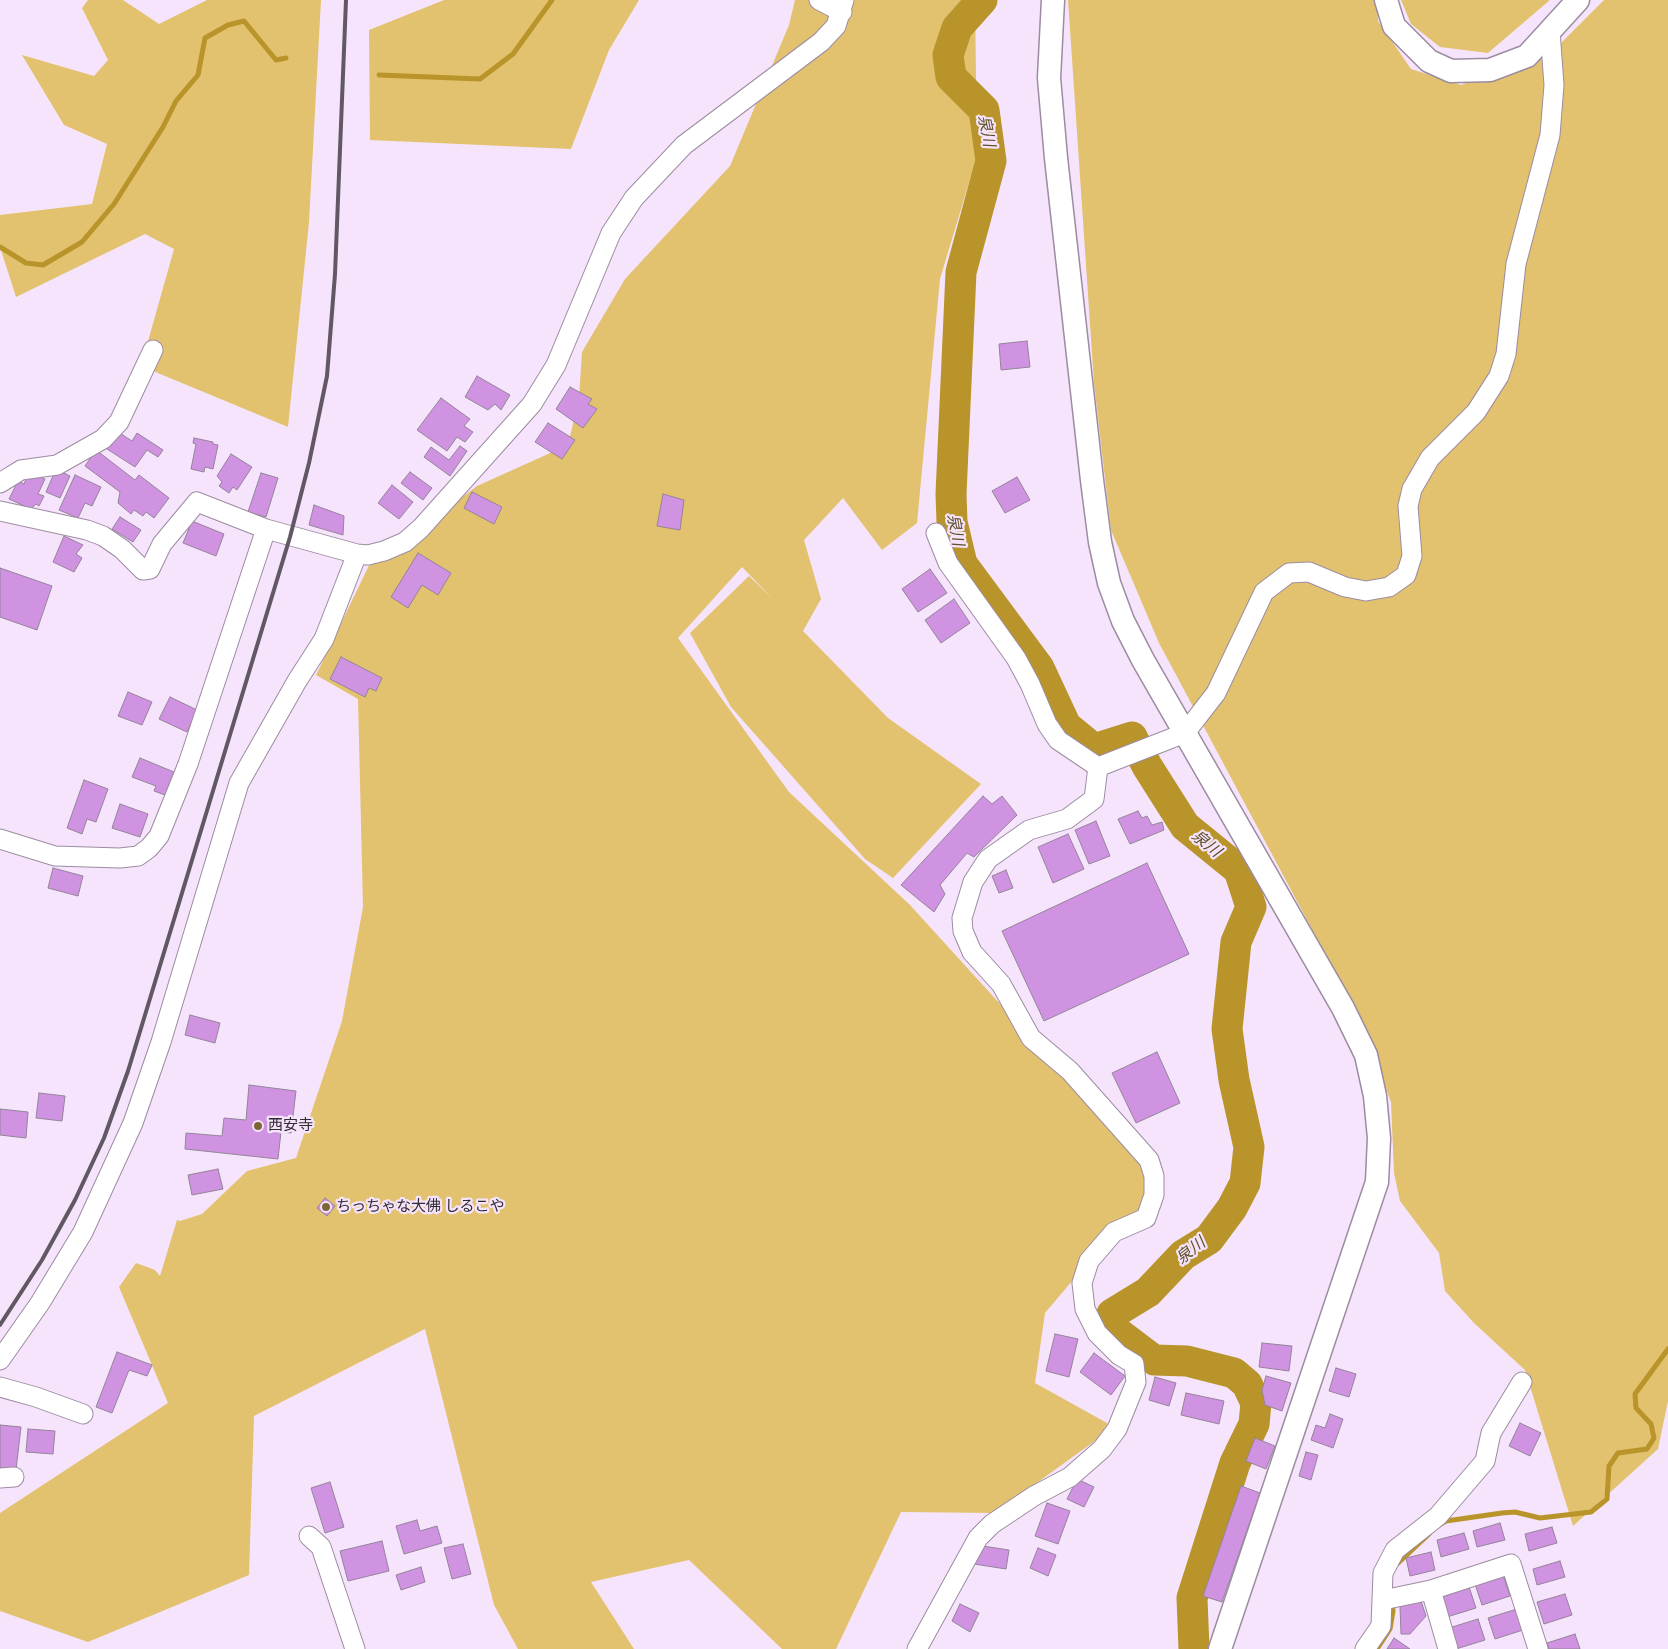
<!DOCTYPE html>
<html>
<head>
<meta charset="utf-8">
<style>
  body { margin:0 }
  canvas { display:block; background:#f5e4fb }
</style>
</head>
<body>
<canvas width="1668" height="1649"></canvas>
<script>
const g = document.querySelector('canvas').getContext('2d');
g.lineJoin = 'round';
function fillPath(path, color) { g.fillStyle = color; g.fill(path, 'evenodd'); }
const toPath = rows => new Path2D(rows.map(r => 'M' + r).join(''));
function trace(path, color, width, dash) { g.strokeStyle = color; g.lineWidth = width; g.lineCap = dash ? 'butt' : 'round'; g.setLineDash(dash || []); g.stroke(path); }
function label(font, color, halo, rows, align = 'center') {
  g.font = font + ' Merriweather,"Noto Sans JP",serif'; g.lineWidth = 4.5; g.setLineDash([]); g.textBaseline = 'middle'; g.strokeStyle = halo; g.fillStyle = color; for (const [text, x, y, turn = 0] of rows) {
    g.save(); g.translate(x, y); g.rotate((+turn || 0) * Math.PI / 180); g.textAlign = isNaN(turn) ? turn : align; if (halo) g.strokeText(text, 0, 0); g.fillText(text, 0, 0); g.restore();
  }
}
fillPath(toPath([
  [88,0,123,0,159,24,207,0,321,0,309,222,288,427,141,366,174,249,145,234,16,297,0,247,0,215,92,204,107,144,64,125,22,55,94,76,108,60,82,8],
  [444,0,639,0,609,50,571,149,370,140,369,30],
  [795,0,975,0,977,156,940,279,917,523,882,550,843,498,804,540,821,599,803,631,888,718,981,784,893,878,865,859,731,707,690,633,749,576,773,599,742,567,678,638,789,792,910,905,1152,1171,1146,1218,1089,1261,1045,1313,1035,1383,1107,1423,1110,1430,995,1513,901,1512,836,1649,782,1649,689,1560,591,1582,634,1649,518,1649,494,1605,425,1329,254,1416,249,1575,88,1642,0,1611,0,1513,168,1403,119,1287,136,1263,155,1270,160,1276,177,1220,180,1221,202,1214,247,1171,296,1158,342,1021,363,907,358,699,316,675,375,553,423,527,477,486,568,445,579,398,582,352,625,279,730,166,789,25],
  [1068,0,1377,0,1378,21,1411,69,1461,85,1556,48,1604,0,1668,0,1668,1401,1658,1449,1573,1526,1525,1370,1474,1323,1445,1291,1439,1253,1400,1201,1394,1173,1391,1102,1361,1020,1331,973,1314,933,1159,643,1111,530,1094,383],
  [1401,0,1550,0,1488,53,1440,47,1411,24]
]), '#e3c26f');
trace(toPath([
  [379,75,480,79,513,54,552,0],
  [0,247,26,263,43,265,82,242,114,204,163,127,176,101,198,75,205,38,228,25,244,21,276,60,286,58],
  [1439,1525,1446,1521,1502,1513,1515,1512,1540,1518,1591,1512,1607,1499,1609,1466,1618,1453,1647,1449,1654,1438,1651,1424,1636,1408,1635,1394,1668,1349],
  [1395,1566,1429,1534],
  [1377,1649,1390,1629,1393,1611,1392,1601]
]), '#b9942a', 5);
trace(toPath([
  [982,0,957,28,948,55,951,77,984,110,991,161,961,272,951,494,952,522,962,564,1039,668,1066,726,1094,749,1132,737,1147,766,1185,826,1239,870,1251,907,1236,942,1227,1029,1234,1080,1249,1147,1245,1183,1232,1208,1209,1239,1183,1255,1148,1292,1112,1314,1113,1329,1154,1360,1187,1361,1234,1373,1247,1384,1256,1403,1254,1424,1235,1463,1192,1598,1194,1649]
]), '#b9942a', 31);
const building = toPath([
  [1027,341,1030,367,1001,370,999,344,1027,341],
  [477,376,510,395,501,410,495,404,488,410,465,397,477,376],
  [570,387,592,399,588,404,597,409,583,428,556,409,570,387],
  [441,398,470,419,464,426,473,432,465,442,457,437,447,451,417,430,441,398],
  [548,423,575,440,562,459,535,442,548,423],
  [118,432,132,441,137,433,163,450,158,457,147,450,135,467,107,449,118,432],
  [194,438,213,442,213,444,218,445,213,469,205,467,204,472,191,469,196,444,193,443,194,438],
  [460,446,467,451,450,476,424,457,431,447,449,460,460,446],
  [96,450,135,480,139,475,169,498,154,518,146,512,143,516,134,510,131,514,118,503,120,492,85,466,96,450],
  [231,454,252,467,237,490,233,487,229,493,219,486,222,482,217,476,231,454],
  [56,469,70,476,60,498,46,492,56,469],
  [29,472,45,479,38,494,44,496,39,506,36,504,31,509,9,499,18,481,24,484,29,472],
  [410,472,432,488,423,500,401,483,410,472],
  [261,473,278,478,266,517,248,512,261,473],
  [75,475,101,487,92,506,85,503,78,518,59,510,75,475],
  [1017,477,1030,500,1005,513,992,491,1017,477],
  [392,485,413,502,399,519,378,503,392,485],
  [472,492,502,507,494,524,464,508,472,492],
  [663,494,684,500,680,530,657,526,663,494],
  [314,505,344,516,343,535,309,525,314,505],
  [120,517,141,530,133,542,112,529,120,517],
  [192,521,224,534,216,556,183,543,192,521],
  [64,536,83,545,76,554,82,558,74,572,53,562,64,536],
  [418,553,451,573,438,595,422,585,408,608,391,597,418,553],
  [0,568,52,586,37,630,0,617,0,568],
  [930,569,947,593,918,612,902,589,930,569],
  [954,599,970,623,941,643,925,620,954,599],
  [341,657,382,678,376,691,369,688,365,697,330,679,341,657],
  [128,692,152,702,142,725,118,716,128,692],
  [170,697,197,710,187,732,159,719,170,697],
  [140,758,174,772,165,795,154,791,156,786,132,777,140,758],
  [84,780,108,789,96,822,87,819,82,834,67,828,84,780],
  [983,796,992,804,1002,796,1017,815,974,857,967,853,940,885,945,894,934,912,901,885,983,796],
  [120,804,148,814,140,837,112,828,120,804],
  [1138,811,1142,818,1147,816,1152,825,1162,822,1164,830,1130,844,1118,819,1138,811],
  [1096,821,1110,856,1089,864,1075,830,1096,821],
  [1068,834,1084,869,1053,883,1038,847,1068,834],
  [1147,863,1189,954,1044,1021,1002,931,1147,863],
  [53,868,83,876,78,896,48,888,53,868],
  [1006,870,1013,888,999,893,992,876,1006,870],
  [190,1015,220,1023,215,1043,185,1035,190,1015],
  [1157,1052,1180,1103,1136,1123,1112,1073,1157,1052],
  [249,1085,296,1091,291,1133,281,1132,278,1159,185,1149,186,1133,222,1136,224,1118,246,1120,249,1085],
  [39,1093,65,1096,62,1121,36,1118,39,1093],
  [0,1109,28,1112,26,1138,0,1135,0,1109],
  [218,1169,223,1189,192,1195,188,1175,218,1169],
  [325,1198,335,1206,327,1216,317,1208,325,1198],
  [1055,1334,1078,1339,1069,1377,1046,1371,1055,1334],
  [1262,1343,1292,1346,1289,1371,1259,1367,1262,1343],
  [117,1352,152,1365,147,1376,129,1370,112,1413,96,1407,117,1352],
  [1094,1353,1125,1376,1111,1395,1080,1372,1094,1353],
  [1336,1368,1356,1374,1349,1397,1329,1391,1336,1368],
  [1266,1376,1291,1383,1282,1411,1265,1405,1262,1390,1266,1376],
  [1155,1377,1176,1383,1169,1406,1149,1400,1155,1377],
  [1186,1393,1224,1401,1219,1424,1181,1415,1186,1393],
  [1330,1414,1343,1419,1333,1448,1311,1440,1316,1425,1325,1428,1330,1414],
  [1520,1423,1541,1433,1530,1456,1509,1446,1520,1423],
  [0,1425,21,1427,16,1470,0,1468,0,1425],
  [28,1429,55,1431,53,1454,26,1452,28,1429],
  [1255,1438,1275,1446,1266,1469,1246,1461,1255,1438],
  [1306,1452,1318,1455,1311,1480,1299,1476,1306,1452],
  [1077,1479,1094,1487,1084,1507,1067,1499,1077,1479],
  [330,1482,344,1527,325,1533,311,1488,330,1482],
  [1241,1486,1260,1493,1222,1602,1203,1596,1241,1486],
  [1047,1503,1070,1511,1058,1544,1035,1536,1047,1503],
  [417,1520,420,1531,437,1526,442,1543,404,1554,396,1526,417,1520],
  [1500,1523,1505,1540,1477,1547,1473,1531,1500,1523],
  [1552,1527,1557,1543,1529,1551,1525,1534,1552,1527],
  [1464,1533,1469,1549,1441,1557,1437,1540,1464,1533],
  [382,1541,389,1571,348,1581,340,1551,382,1541],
  [463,1544,471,1574,452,1579,444,1548,463,1544],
  [976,1545,1009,1550,1006,1569,974,1564,976,1545],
  [1038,1548,1056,1555,1048,1576,1030,1568,1038,1548],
  [1431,1552,1435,1570,1410,1576,1406,1558,1431,1552],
  [1560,1561,1565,1577,1537,1585,1533,1569,1560,1561],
  [421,1567,425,1582,401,1590,396,1575,421,1567],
  [1503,1575,1510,1596,1482,1605,1475,1584,1503,1575],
  [1469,1587,1476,1608,1447,1617,1440,1596,1469,1587],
  [1565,1594,1572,1615,1544,1624,1537,1602,1565,1594],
  [1421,1601,1426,1616,1410,1634,1401,1634,1400,1606,1421,1601],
  [960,1604,979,1613,970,1632,952,1621,960,1604],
  [1517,1609,1523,1630,1495,1639,1488,1618,1517,1609],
  [1478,1619,1485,1640,1456,1649,1449,1628,1478,1619],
  [1575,1634,1580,1649,1549,1649,1547,1643,1575,1634],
  [1394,1638,1410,1649,1387,1649,1394,1638]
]);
fillPath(building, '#cf93e1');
trace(building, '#948499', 1);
const minor = toPath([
  [819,0,842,12],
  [0,483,21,470,57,465,103,439,119,422,153,350],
  [0,511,87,530,103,536,122,549,143,570,150,569,162,544,197,502,266,529],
  [936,533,948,563,1016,658,1030,684,1047,724,1058,740,1098,767],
  [1098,767,1185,733,1216,693,1264,592,1289,573,1309,572,1345,587,1366,591,1389,587,1406,575,1412,556,1408,506,1412,489,1430,458,1476,412,1499,376,1506,354,1516,264,1550,135,1554,85,1550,31],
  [0,839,55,856,120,858,138,856,149,848,159,836,188,764,266,529,357,554,368,555,384,551,405,542,421,528,532,404,556,365,611,233,634,198,684,145,821,42,836,26,844,0],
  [0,1360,40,1303,83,1232,133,1123,161,1042,239,783,297,681,324,639,357,554],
  [0,1387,36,1397,83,1414],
  [0,1478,14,1477],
  [309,1536,321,1547,355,1649],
  [1431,1590,1511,1564,1538,1649],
  [1383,1600,1431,1590,1448,1649],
  [917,1649,978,1538,992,1524,1034,1496,1070,1477,1102,1449,1117,1429,1136,1382,1134,1364,1119,1355,1097,1333,1085,1309,1082,1283,1089,1261,1114,1232,1146,1218,1154,1195,1154,1176,1149,1160,1070,1071,1031,1038,1001,984,972,952,963,931,962,918,973,882,988,859,1029,830,1067,819,1094,799,1098,767],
  [1365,1649,1381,1626,1383,1573,1395,1550,1438,1516,1485,1461,1491,1433,1522,1382]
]);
const tertiary = toPath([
  [1053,0,1049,78,1056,158,1092,480,1100,542,1109,583,1123,621,1143,660,1343,1008,1366,1055,1375,1096,1379,1138,1377,1182,1220,1649],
  [1386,0,1394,26,1429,61,1451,71,1490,70,1527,56,1578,0]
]);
trace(minor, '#9c8ca0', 21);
trace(tertiary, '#9c8ca0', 25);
trace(minor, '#fff', 19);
trace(tertiary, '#fff', 22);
trace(toPath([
  [0,1325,42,1260,75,1200,104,1138,128,1071,290,537,309,463,327,376,335,274,346,0]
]), '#615864', 4);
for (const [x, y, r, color] of [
  [258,1126,5,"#7b6736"],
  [326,1207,5,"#7b6736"]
]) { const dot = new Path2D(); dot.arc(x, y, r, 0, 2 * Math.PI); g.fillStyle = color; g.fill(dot); trace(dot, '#f5e4fb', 2); }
label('15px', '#312b33', '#f5e4fb', [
  ["西安寺",268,1126],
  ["ちっちゃな大佛 しるこや",336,1207]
], 'left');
label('italic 16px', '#5e4e25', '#f5e4fb', [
  ["泉川",986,131,79],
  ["泉川",955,530,80],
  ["泉川",1206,844,39],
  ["泉川",1191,1251,-38]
]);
</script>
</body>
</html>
